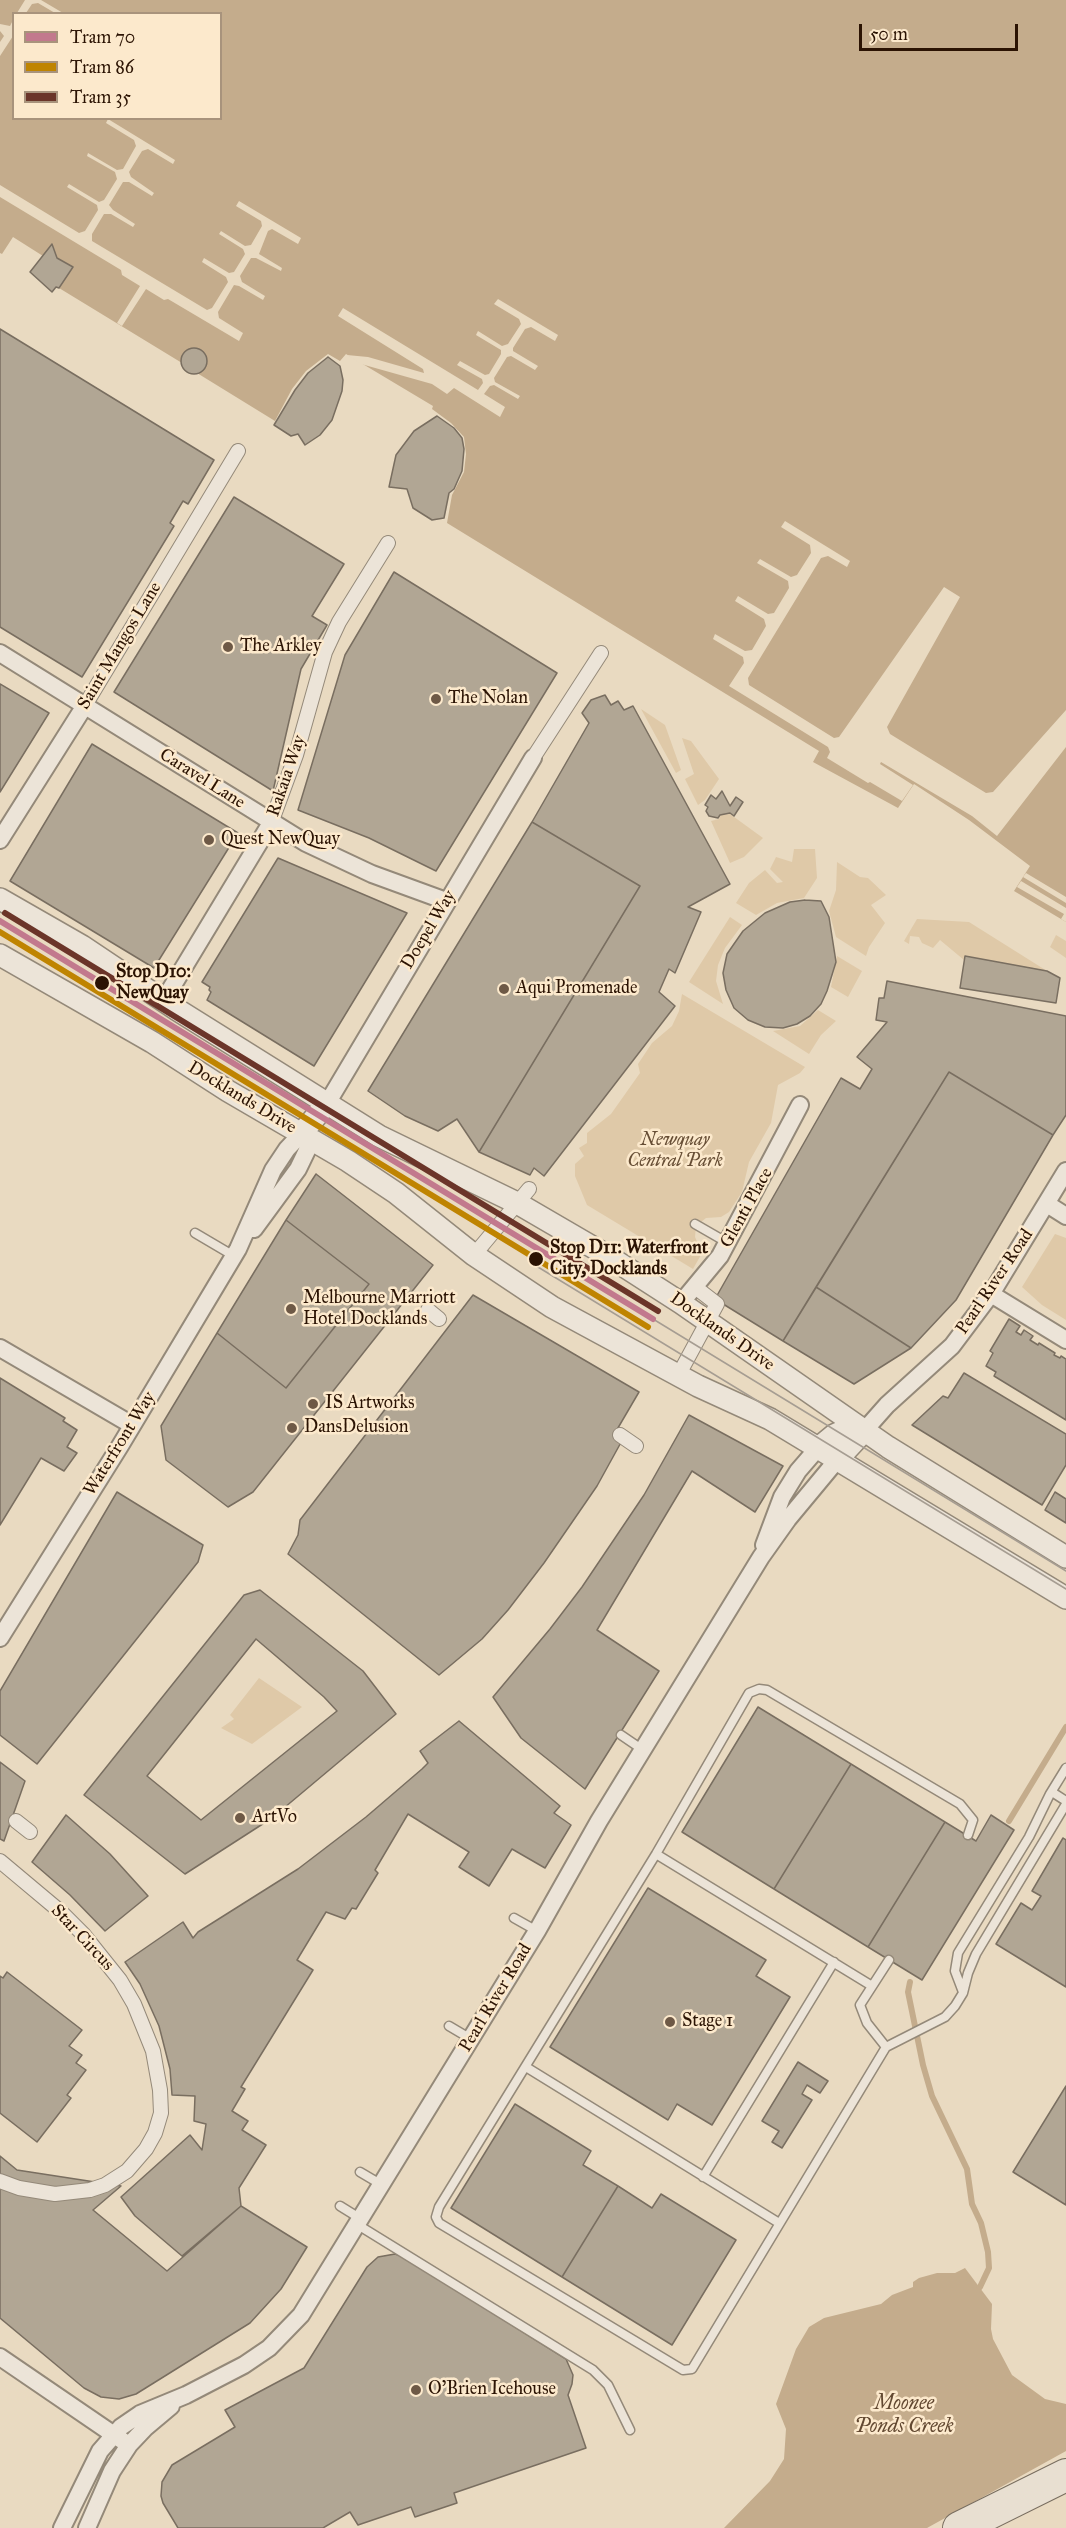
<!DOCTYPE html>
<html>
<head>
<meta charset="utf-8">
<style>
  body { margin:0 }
  #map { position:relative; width:1066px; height:2528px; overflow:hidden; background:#e9dac1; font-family:"IM FELL Great Primer",serif }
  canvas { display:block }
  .legend { position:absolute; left:12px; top:12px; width:210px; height:108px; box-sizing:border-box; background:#fce9cc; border:2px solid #a8937c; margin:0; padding:8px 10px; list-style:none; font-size:18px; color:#2b1303 }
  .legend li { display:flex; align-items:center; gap:12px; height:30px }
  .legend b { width:30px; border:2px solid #a8937c }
  .scale { position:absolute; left:859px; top:24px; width:159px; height:27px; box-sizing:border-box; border:3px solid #2b1303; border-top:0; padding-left:8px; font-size:18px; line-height:21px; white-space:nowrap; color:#2b1303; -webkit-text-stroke:4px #fce9cc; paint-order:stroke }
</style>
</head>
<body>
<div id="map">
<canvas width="1066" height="2528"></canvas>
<ul class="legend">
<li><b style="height:8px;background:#c2798d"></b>Tram 70</li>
<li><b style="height:8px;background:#bf8401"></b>Tram 86</li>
<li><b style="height:8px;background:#6b3529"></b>Tram 35</li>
</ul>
<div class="scale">50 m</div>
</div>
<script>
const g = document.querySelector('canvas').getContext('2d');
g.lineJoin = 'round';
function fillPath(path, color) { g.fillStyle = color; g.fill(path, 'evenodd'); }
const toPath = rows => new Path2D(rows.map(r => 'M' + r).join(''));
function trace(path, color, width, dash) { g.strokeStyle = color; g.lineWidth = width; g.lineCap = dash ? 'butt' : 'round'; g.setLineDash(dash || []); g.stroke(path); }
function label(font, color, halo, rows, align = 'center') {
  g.font = font + ' "IM FELL Great Primer",serif'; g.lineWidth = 5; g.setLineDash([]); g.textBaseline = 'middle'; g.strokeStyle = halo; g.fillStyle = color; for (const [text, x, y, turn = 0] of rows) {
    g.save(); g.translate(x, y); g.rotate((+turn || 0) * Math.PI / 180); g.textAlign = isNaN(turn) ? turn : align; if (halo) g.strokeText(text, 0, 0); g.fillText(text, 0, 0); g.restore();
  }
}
fillPath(toPath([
  [641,709,665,725,681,770,676,773],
  [682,738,691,741,719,779,705,800,698,805,685,779,694,774],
  [730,814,763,838,744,857,730,863,711,821,719,819,721,815],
  [794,849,815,849,817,878,804,898,777,903,756,915,736,903,749,883,765,870,777,883,783,882,770,869,776,857,792,862],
  [837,862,860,877,868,878,886,895,871,905,885,923,869,947,866,956,836,937,829,911,836,890],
  [730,917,742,925,725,948,718,965,716,981,723,1004,689,982],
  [917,919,969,922,1047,971,965,956,964,960,940,940,933,948,922,943,919,937,910,936,909,944,904,941],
  [1056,935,1066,941,1066,958,1050,947],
  [837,956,862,971,848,997,831,987],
  [682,994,805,1067,800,1073,778,1085,771,1123,749,1162,742,1192,729,1212,721,1217,706,1218,696,1226,695,1237,702,1253,693,1269,587,1205,575,1176,575,1164,584,1156,579,1148,587,1143,587,1133,611,1114,640,1073,638,1064,652,1043,672,1026,679,1011],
  [818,1010,836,1021,821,1035,809,1054,773,1031,800,1026],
  [1055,1234,1066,1238,1066,1320,1042,1305,1022,1287],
  [259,1678,302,1707,252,1744,221,1728,234,1719,230,1715]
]), '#dfc9a8');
fillPath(toPath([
  [0,0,1066,0,1066,922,1014,891,1030,866,969,820,914,784,898,808,813,762,819,751,447,523,452,495,464,472,466,454,464,437,451,423,432,409,433,406,346,354,340,361,328,354,306,371,292,389,275,421,197,373,202,371,206,363,205,355,200,349,192,348,185,352,182,363,59,288,72,267,57,258,52,245,43,256,13,237,2,254,0,253],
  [14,14,220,14,220,118,14,118],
  [965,2268,992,2304,991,2329,993,2339,1012,2375,1045,2399,1066,2404,1066,2528,724,2528,770,2481,784,2459,786,2429,776,2404,796,2349,809,2327,824,2318,881,2304,892,2295,913,2287,913,2282,919,2278,937,2273,955,2273]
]), '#c4ac8c');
fillPath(toPath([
  [25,0,41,0,63,13,55,13,38,3,32,4,26,13,17,13],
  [13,20,13,36,0,56,0,42,4,36,0,31,0,24,10,26],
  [108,119,175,160,173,164,148,149,142,151,129,172,131,177,154,193,152,196,129,182,123,182,109,205,113,210,135,224,133,227,111,214,104,214,92,234,92,241,207,310,212,308,228,282,226,277,202,262,204,258,229,273,234,272,245,254,243,249,219,234,221,231,245,246,251,245,262,226,261,221,236,206,239,201,301,238,298,244,272,229,268,231,259,254,282,268,281,271,256,258,251,258,240,276,242,282,265,296,263,300,239,286,234,285,218,312,219,318,243,333,239,341,168,299,164,300,146,289,122,326,117,323,140,286,122,275,121,270,0,197,0,185,79,233,85,231,98,210,97,205,67,187,69,184,99,202,104,200,117,179,115,172,87,156,88,153,117,170,123,169,136,146,134,140,106,123],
  [498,299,558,335,555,341,531,327,525,329,513,348,513,351,538,366,535,370,511,356,507,357,494,378,495,382,520,396,518,399,494,385,490,386,484,394,505,407,500,417,454,388,447,394,432,384,361,364,347,355,368,357,424,373,423,369,338,316,343,308,478,390,483,383,482,379,457,365,460,361,485,375,489,374,501,354,501,350,476,335,478,331,502,346,508,344,521,324,519,319,494,304],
  [785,521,850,561,847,567,828,556,821,558,748,678,749,685,834,738,839,737,944,587,960,597,887,727,890,734,986,793,993,792,1066,710,1066,747,997,836,972,816,881,762,880,764,913,785,902,801,870,782,868,783,827,758,830,752,828,747,729,686,744,663,743,657,713,639,715,634,745,651,752,650,766,626,764,619,735,601,738,596,768,614,774,613,789,588,788,581,757,563,760,559,791,577,797,575,811,553,810,545,781,527],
  [1026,873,1066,897,1066,903,1023,877],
  [1021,881,1066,908,1066,922,1061,919,1064,914,1017,887],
  [1066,2451,1066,2528,927,2528]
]), '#e9dac1');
trace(toPath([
  [1009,1821,1066,1727],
  [910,1982,908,1992,923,2065,932,2096,967,2169,972,2204,981,2223,988,2252,989,2268,980,2287]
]), '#c4ac8c', 6);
const building = toPath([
  [52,244,57,258,73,267,59,288,56,287,52,292,30,272,52,244],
  [0,329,214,460,188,504,183,501,170,523,174,526,82,677,0,627,0,329],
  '181 361a13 13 0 1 1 26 0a13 13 0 1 1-26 0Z',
  [328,357,340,366,343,380,342,391,332,420,320,435,305,445,298,434,291,436,274,425,295,390,308,373,328,357],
  [437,416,454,428,462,438,464,449,462,471,454,489,449,493,444,518,432,520,413,508,407,489,389,487,396,455,414,431,437,416],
  [234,497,344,564,312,616,327,625,301,669,273,791,114,692,234,497],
  [394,572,557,673,436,871,369,838,298,810,345,655,394,572],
  [0,684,49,713,0,792,0,684],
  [605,695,611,705,618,701,624,710,633,706,730,884,688,907,701,912,675,973,669,969,659,992,675,1006,544,1176,534,1168,530,1175,479,1152,640,886,532,822,589,723,582,713,591,700,605,695],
  [92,744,238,833,154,968,10,881,92,744],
  [722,791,730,806,736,797,743,802,734,816,730,813,720,815,718,818,709,816,706,811,708,807,705,805,711,795,716,799,722,791],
  [532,822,640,886,479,1152,457,1119,438,1131,405,1116,368,1091,532,822],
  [278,858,407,913,314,1066,207,1000,211,992,209,990,210,987,202,982,278,858],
  [805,900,821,901,829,917,836,962,827,991,821,1004,810,1016,797,1024,783,1028,765,1027,748,1020,734,1008,726,990,723,973,727,954,743,931,765,913,790,902,805,900],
  [965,956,1047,971,1060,978,1056,1003,960,988,965,956],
  [887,981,1066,1016,1066,1115,1053,1135,949,1072,783,1341,715,1299,841,1078,860,1089,872,1069,857,1057,887,1022,876,1020,879,998,884,998,887,981],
  [949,1072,1053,1135,956,1300,911,1348,816,1287,949,1072],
  [316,1174,433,1265,253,1492,228,1507,166,1460,161,1426,217,1333,286,1388,369,1284,286,1220,316,1174],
  [286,1220,369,1284,286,1388,217,1333,286,1220],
  [816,1287,911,1348,854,1384,783,1341,816,1287],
  [473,1295,639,1392,615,1433,624,1437,597,1486,544,1563,508,1610,482,1639,439,1675,288,1554,298,1535,300,1520,473,1295],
  [1009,1319,1020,1326,1016,1332,1021,1335,1024,1330,1033,1336,1030,1340,1038,1345,1039,1343,1055,1353,1054,1355,1060,1358,1061,1356,1066,1359,1066,1420,994,1376,996,1372,986,1366,993,1353,990,1351,1009,1319],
  [964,1373,1066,1434,1066,1465,1042,1505,912,1425,943,1396,948,1398,964,1373],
  [0,1378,65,1418,63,1421,77,1430,67,1447,77,1453,64,1471,41,1458,0,1525,0,1378],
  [689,1415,783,1466,755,1512,692,1471,597,1630,659,1671,585,1789,521,1738,493,1697,550,1629,582,1587,644,1495,689,1415],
  [117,1492,203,1545,198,1562,37,1764,0,1735,0,1691,117,1492],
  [1055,1492,1066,1499,1066,1523,1045,1510,1055,1492],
  [260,1590,363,1671,396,1714,272,1818,185,1874,84,1795,244,1595,260,1590],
  [256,1639,324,1697,337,1711,201,1820,147,1776,256,1639],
  [758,1707,851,1764,774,1889,682,1832,758,1707],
  [459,1721,560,1806,554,1813,571,1825,545,1868,512,1849,489,1886,459,1867,469,1852,408,1814,375,1870,378,1873,356,1909,352,1908,345,1919,326,1912,297,1960,313,1970,241,2087,245,2089,232,2111,248,2121,242,2130,266,2145,239,2188,241,2206,182,2256,135,2216,121,2197,190,2135,202,2150,206,2124,194,2121,195,2096,172,2095,170,2069,159,2026,140,1984,125,1962,183,1922,193,1938,198,1932,298,1869,366,1817,422,1769,428,1763,420,1751,459,1721],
  [0,1762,25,1781,4,1841,0,1839,0,1762],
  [851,1764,945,1822,868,1947,774,1889,851,1764],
  [66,1815,110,1854,148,1896,105,1931,70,1895,32,1862,66,1815],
  [991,1815,1014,1830,922,1980,868,1947,945,1822,976,1841,991,1815],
  [1063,1838,1066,1840,1066,1987,996,1944,1021,1903,1032,1910,1041,1896,1032,1891,1063,1838],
  [648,1888,766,1960,756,1976,790,1997,712,2125,677,2104,668,2120,550,2047,648,1888],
  [7,1972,82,2030,69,2046,82,2055,76,2063,86,2070,67,2095,71,2098,37,2142,0,2113,0,1976,3,1978,7,1972],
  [798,2062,828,2081,820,2093,807,2085,802,2094,812,2100,782,2148,772,2142,779,2131,762,2121,798,2062],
  [1066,2086,1066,2205,1013,2172,1066,2086],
  [515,2104,591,2151,583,2165,618,2186,562,2277,451,2208,515,2104],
  [0,2156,17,2170,121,2186,93,2210,167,2271,241,2206,307,2247,281,2289,250,2323,136,2394,119,2399,101,2397,84,2388,0,2318,0,2156],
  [618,2186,652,2208,661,2194,736,2240,672,2345,562,2277,618,2186],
  [395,2254,404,2257,566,2359,573,2375,572,2384,568,2395,586,2448,454,2493,457,2503,415,2517,411,2507,358,2525,350,2512,323,2528,178,2528,163,2503,161,2496,162,2482,172,2465,235,2427,225,2410,304,2368,367,2267,378,2257,395,2254]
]);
fillPath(building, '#b1a694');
trace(building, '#796e60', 1.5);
const service = toPath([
  [695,1224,728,1243],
  [195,1233,234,1256],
  [621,1735,643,1750],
  [1052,1792,1066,1801],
  [968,1835,973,1820,960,1804,767,1690,759,1689,749,1693,656,1854,439,2207,436,2217,439,2223,683,2370,692,2369,886,2047,945,2017,955,2006,963,1993,968,1973,976,1954,1066,1804],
  [656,1854,872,1986],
  [514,1918,537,1931],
  [963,1992,955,1971,958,1953,1029,1837,1050,1794,1066,1768],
  [449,2026,471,2039],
  [886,2047,867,2023,860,2005,889,1960],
  [526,2067,779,2223],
  [360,2172,382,2185],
  [703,2177,834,1962],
  [340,2206,361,2219],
  [358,2225,593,2370,608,2385,630,2430]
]);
const pedestrian = toPath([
  [84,707,238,451],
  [533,758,601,653],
  [271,823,296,755,325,652,339,622,388,543],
  [474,1255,529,1189],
  [428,1310,439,1319],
  [678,1376,717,1304,695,1287],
  [620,1435,636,1446],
  [16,1821,30,1832],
  [0,1861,62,1913,84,1935,120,1980,134,2004,153,2051,160,2090,161,2113,155,2133,146,2149,127,2171,105,2185,90,2190,55,2194,19,2188,0,2181]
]);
const minor = toPath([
  [0,653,306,843,372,874,446,901],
  [0,840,84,707],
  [164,1000,271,823],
  [328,1102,533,758],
  [1047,1204,1066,1216],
  [254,1229,298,1169,312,1140],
  [991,1294,1066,1340],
  [681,1303,720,1256,800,1105],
  [0,1348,132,1425],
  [864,1431,887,1405,952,1346,991,1294,1066,1171],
  [764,1545,782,1497,798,1471,817,1449],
  [0,1638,120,1446,238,1249,273,1170,287,1149,302,1133],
  [0,2357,123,2441],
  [62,2528,100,2451,121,2427,140,2414,186,2395,244,2365,269,2348,301,2315,537,1931,599,1821,761,1557,788,1519,837,1460],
  [87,2528,112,2471,129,2445,146,2427,171,2406]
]);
const tertiary = toPath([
  [0,899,82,946,176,1009,379,1136,517,1203,608,1256,681,1303,888,1447,1066,1557],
  [0,955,152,1042,228,1091,348,1161,396,1193,474,1255,552,1307,698,1386,770,1419,1066,1598],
  [302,1133,328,1102],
  [817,1449,834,1435,856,1425],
  [837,1460,864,1431]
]);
const motorway = toPath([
  [959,2528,1066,2475]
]);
trace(service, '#948979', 11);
trace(pedestrian, '#948979', 16);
trace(minor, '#948979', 20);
trace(tertiary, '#948979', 24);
trace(motorway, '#796e60', 34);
trace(service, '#ece4d8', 8);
trace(pedestrian, '#ece4d8', 14);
trace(minor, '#ece4d8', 16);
trace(tertiary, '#ece4d8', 21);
trace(motorway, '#e8dfd1', 32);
trace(toPath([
  [533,1264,1066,1589],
  [653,1319,1066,1571]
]), '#a69d92', 1.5);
trace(toPath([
  [0,921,653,1319]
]), '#c2798d', 6);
trace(toPath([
  [0,932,648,1327]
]), '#bf8401', 6);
trace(toPath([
  [5,913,658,1311]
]), '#6b3529', 6);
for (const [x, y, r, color] of [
  [228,647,6,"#6e5946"],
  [436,699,6,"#6e5946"],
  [209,840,6,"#6e5946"],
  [102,983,8,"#2b1303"],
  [504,989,6,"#6e5946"],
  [536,1259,8,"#2b1303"],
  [291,1309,6,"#6e5946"],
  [313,1404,6,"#6e5946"],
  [292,1428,6,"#6e5946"],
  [240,1818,6,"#6e5946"],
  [670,2022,6,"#6e5946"],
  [416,2390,6,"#6e5946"]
]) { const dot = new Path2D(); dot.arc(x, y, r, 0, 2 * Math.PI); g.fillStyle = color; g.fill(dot); trace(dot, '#fce9cc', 2); }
label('18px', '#2b1303', '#fce9cc', [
  ["Saint Mangos Lane",120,646,-59],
  ["Rakaia Way",287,776,-71],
  ["Caravel Lane",202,779,32],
  ["Doepel Way",429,930,-59],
  ["Docklands Drive",242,1098,31],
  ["Glenti Place",747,1208,-61],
  ["Pearl River Road",995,1282,-56],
  ["Docklands Drive",722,1332,35],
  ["Waterfront Way",120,1444,-58],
  ["Star Circus",82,1938,47],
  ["Pearl River Road",496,1998,-59]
]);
label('18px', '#2b1303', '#fce9cc', [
  ["The Arkley",240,647],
  ["The Nolan",448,699],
  ["Quest NewQuay",221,840],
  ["Aqui Promenade",516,989],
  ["Melbourne Marriott",303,1299],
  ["Hotel Docklands",303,1320],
  ["IS Artworks",325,1404],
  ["DansDelusion",304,1428],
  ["ArtVo",252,1818],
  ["Stage 1",682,2022],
  ["O'Brien Icehouse",428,2390]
], 'left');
label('bold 18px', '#2b1303', '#fce9cc', [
  ["Stop D10:",116,973],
  ["NewQuay",116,994],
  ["Stop D11: Waterfront",550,1249],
  ["City, Docklands",550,1270]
], 'left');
label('italic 18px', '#674e35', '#fce9cc', [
  ["Newquay",675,1141],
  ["Central Park",675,1162]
]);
label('italic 20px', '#624831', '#fce9cc', [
  ["Moonee",904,2404],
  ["Ponds Creek",904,2427]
]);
</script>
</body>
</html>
